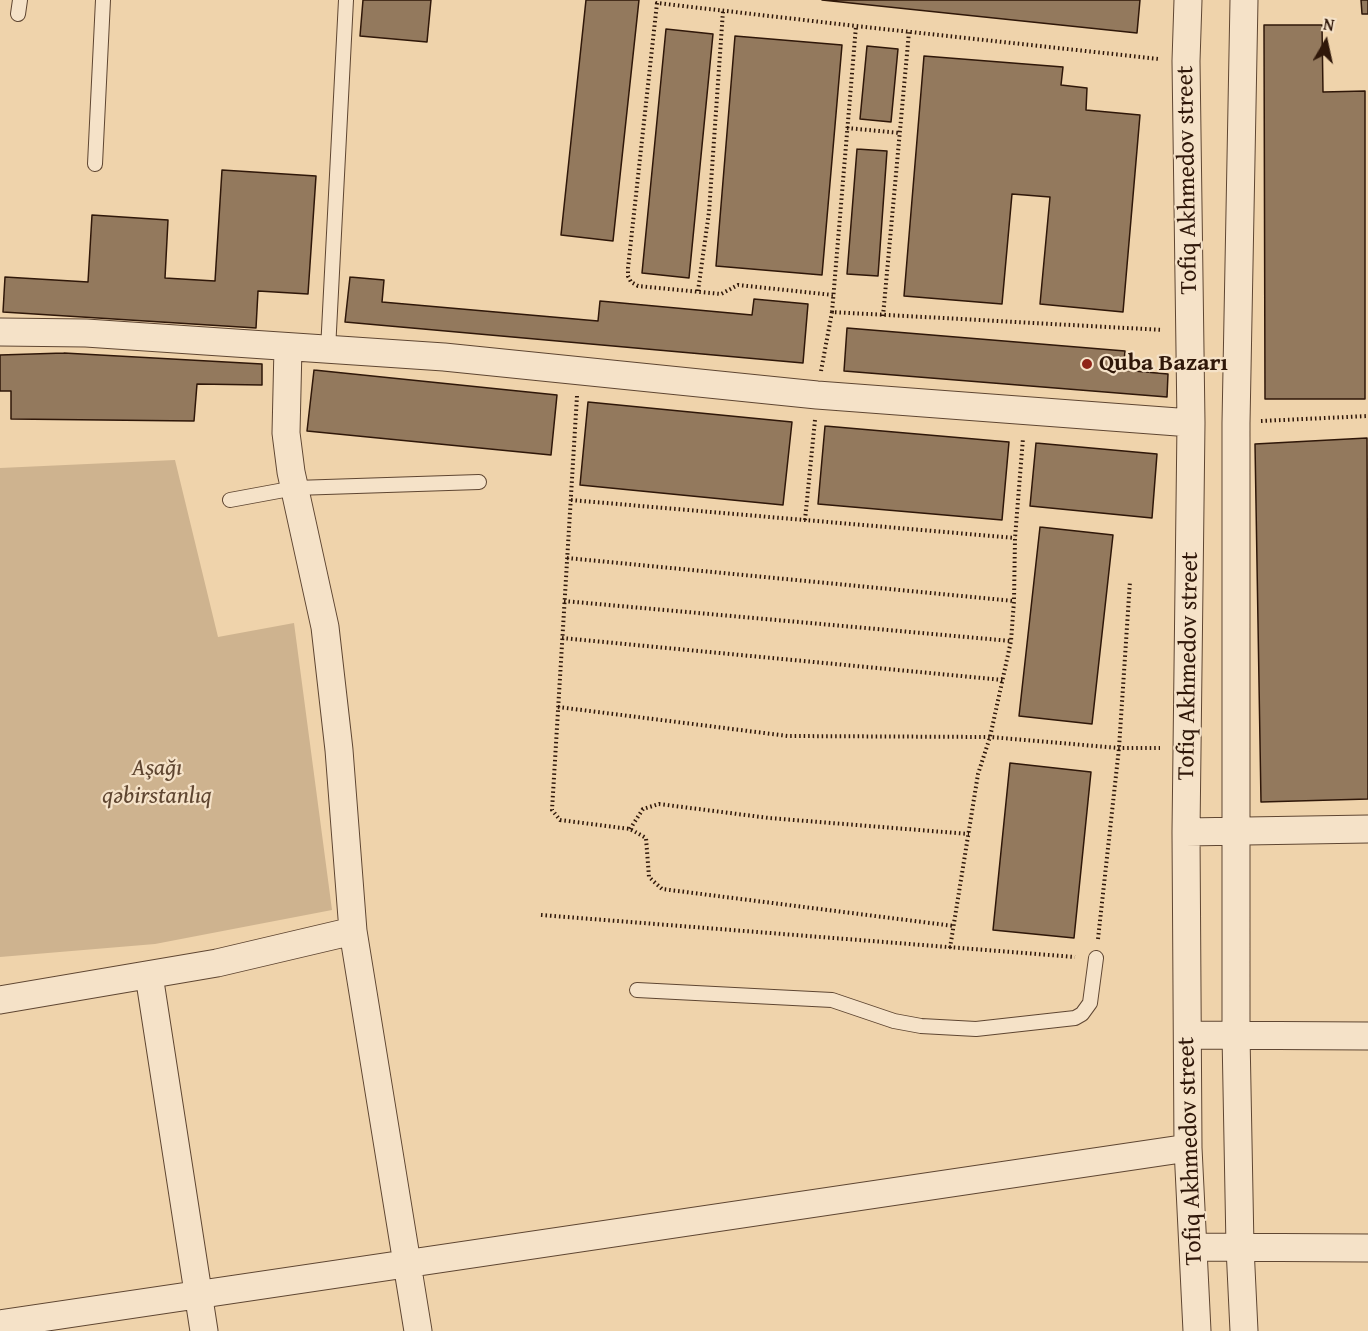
<!DOCTYPE html>
<html>
<head>
<meta charset="utf-8">
<style>
  body { margin:0 }
  #map { position:relative; width:1368px; height:1331px; overflow:hidden; background:#efd3ab; font-family:"Gentium Book Plus",serif }
  canvas { display:block }
  .north { position:absolute; left:1296px; top:12px; width:60px; height:60px; -webkit-text-stroke:4px #f5e2c8; paint-order:stroke; rotate:9deg; font-size:16px; font-weight:700; line-height:24px; text-align:center; color:#2f1709 }
  .north::after { content:''; display:block; margin:auto; width:21px; height:27px; background:#2f1709; clip-path:polygon(50% 0,100% 100%,50% 72%,0 100%) }
</style>
</head>
<body>
<div id="map">
<canvas width="1368" height="1331"></canvas>
<div class="north">N</div>
</div>
<script>
const g = document.querySelector('canvas').getContext('2d');
g.lineJoin = 'round';
function fillPath(path, color) { g.fillStyle = color; g.fill(path, 'evenodd'); }
const toPath = rows => new Path2D(rows.map(r => 'M' + r).join(''));
function trace(path, color, width, dash) { g.strokeStyle = color; g.lineWidth = width; g.lineCap = dash ? 'butt' : 'round'; g.setLineDash(dash || []); g.stroke(path); }
function label(font, color, halo, rows, align = 'center') {
  g.font = font + ' "Gentium Book Plus",serif'; g.lineWidth = 4.5; g.setLineDash([]); g.textBaseline = 'middle'; g.strokeStyle = halo; g.fillStyle = color; for (const [text, x, y, turn = 0] of rows) {
    g.save(); g.translate(x, y); g.rotate((+turn || 0) * Math.PI / 180); g.textAlign = isNaN(turn) ? turn : align; if (halo) g.strokeText(text, 0, 0); g.fillText(text, 0, 0); g.restore();
  }
}
fillPath(toPath([
  [175,460,218,637,294,623,332,910,155,944,0,957,0,468]
]), '#ceb38f');
const building = toPath([
  [363,0,431,0,427,42,360,36,363,0],
  [586,0,639,0,613,241,561,235,586,0],
  [822,0,1140,0,1137,33,822,0],
  [1361,0,1368,0,1368,14,1362,14,1361,0],
  [1264,25,1322,25,1323,92,1365,91,1365,399,1265,399,1264,25],
  [666,29,713,34,689,278,642,273,666,29],
  [735,36,842,45,822,275,716,266,735,36],
  [867,46,898,49,891,122,860,119,867,46],
  [924,56,1063,67,1061,85,1087,88,1086,110,1140,115,1123,312,1040,304,1050,197,1012,194,1002,304,904,296,924,56],
  [857,149,887,151,878,276,847,274,857,149],
  [222,170,316,176,308,294,258,291,256,328,3,312,5,277,88,282,92,215,168,220,165,278,215,281,222,170],
  [350,277,384,280,382,302,598,321,600,301,752,315,754,299,808,304,803,363,345,322,350,277],
  [847,328,1125,351,1123,370,1168,374,1167,397,844,371,847,328],
  [64,353,262,364,262,385,197,384,194,421,11,419,11,391,0,391,0,355,64,353],
  [314,370,557,395,551,455,307,431,314,370],
  [588,402,792,422,783,505,580,485,588,402],
  [825,426,1009,442,1002,520,818,504,825,426],
  [1367,438,1368,799,1261,802,1255,444,1367,438],
  [1036,443,1157,454,1152,518,1030,506,1036,443],
  [1040,527,1113,535,1092,724,1019,716,1040,527],
  [1010,763,1091,772,1074,938,993,930,1010,763]
]);
fillPath(building, '#93795d');
trace(building, '#2f1709', 1.5);
const lane = toPath([
  [18,14,20,0],
  [95,164,103,0],
  [328,350,346,0],
  [230,500,295,488,479,482],
  [637,990,832,1000,894,1021,921,1026,976,1029,1075,1018,1082,1014,1090,1003,1096,958]
]);
const street = toPath([
  [1188,0,1186,61,1191,423,1186,832,1188,1148,1197,1331],
  [1244,0,1236,423,1236,1035,1240,1247,1244,1331],
  [0,332,86,333,444,357,817,395,1191,423],
  [288,347,286,433,291,472,325,627,339,750,353,931,418,1331],
  [1186,832,1368,829],
  [149,975,204,1331],
  [0,1000,217,963,353,931],
  [1188,1035,1368,1036],
  [1193,1247,1368,1248],
  [0,1324,1188,1148]
]);
trace(lane, '#5f4632', 16);
trace(street, '#5f4632', 29);
trace(toPath([
  [847,128,900,133],
  [698,291,709,212,723,11],
  [833,295,738,285,721,294,638,286,631,282,628,276,628,268,657,3,856,26,1159,59],
  [832,312,856,26],
  [883,316,909,32],
  [821,371,832,312,1163,330],
  [577,396,552,810,560,820,630,829,646,838,649,877,662,889,954,926],
  [1261,421,1368,416],
  [571,500,1015,538],
  [805,520,815,420],
  [567,558,1014,601],
  [564,601,1011,641],
  [562,638,1003,680],
  [558,707,788,736,990,737,1119,748,1160,748],
  [630,829,643,809,659,804,769,818,969,834],
  [541,915,1075,957],
  [1098,939,1119,748,1130,581],
  [950,948,978,774,990,737,1011,641,1014,601,1015,538,1023,438]
]), '#2f1709', 4, [1.5, 3]);
trace(lane, '#f5e2c8', 14);
trace(street, '#f5e2c8', 27);
for (const [x, y, r, color] of [
  [1087,364,6,"#8f2418"]
]) { const dot = new Path2D(); dot.arc(x, y, r, 0, 2 * Math.PI); g.fillStyle = color; g.fill(dot); trace(dot, '#f5e2c8', 2); }
label('24px', '#2f1709', '#f5e2c8', [
  ["Tofiq Akhmedov street",1188,180,-91],
  ["Tofiq Akhmedov street",1189,666,-89],
  ["Tofiq Akhmedov street",1191,1151,-92]
]);
label('bold 24px', '#2f1709', '#f5e2c8', [
  ["Quba Bazarı",1099,364]
], 'left');
label('italic 24px', '#5f4631', '#f5e2c8', [
  ["Aşağı",157,769],
  ["qəbirstanlıq",157,797]
]);
</script>
</body>
</html>
